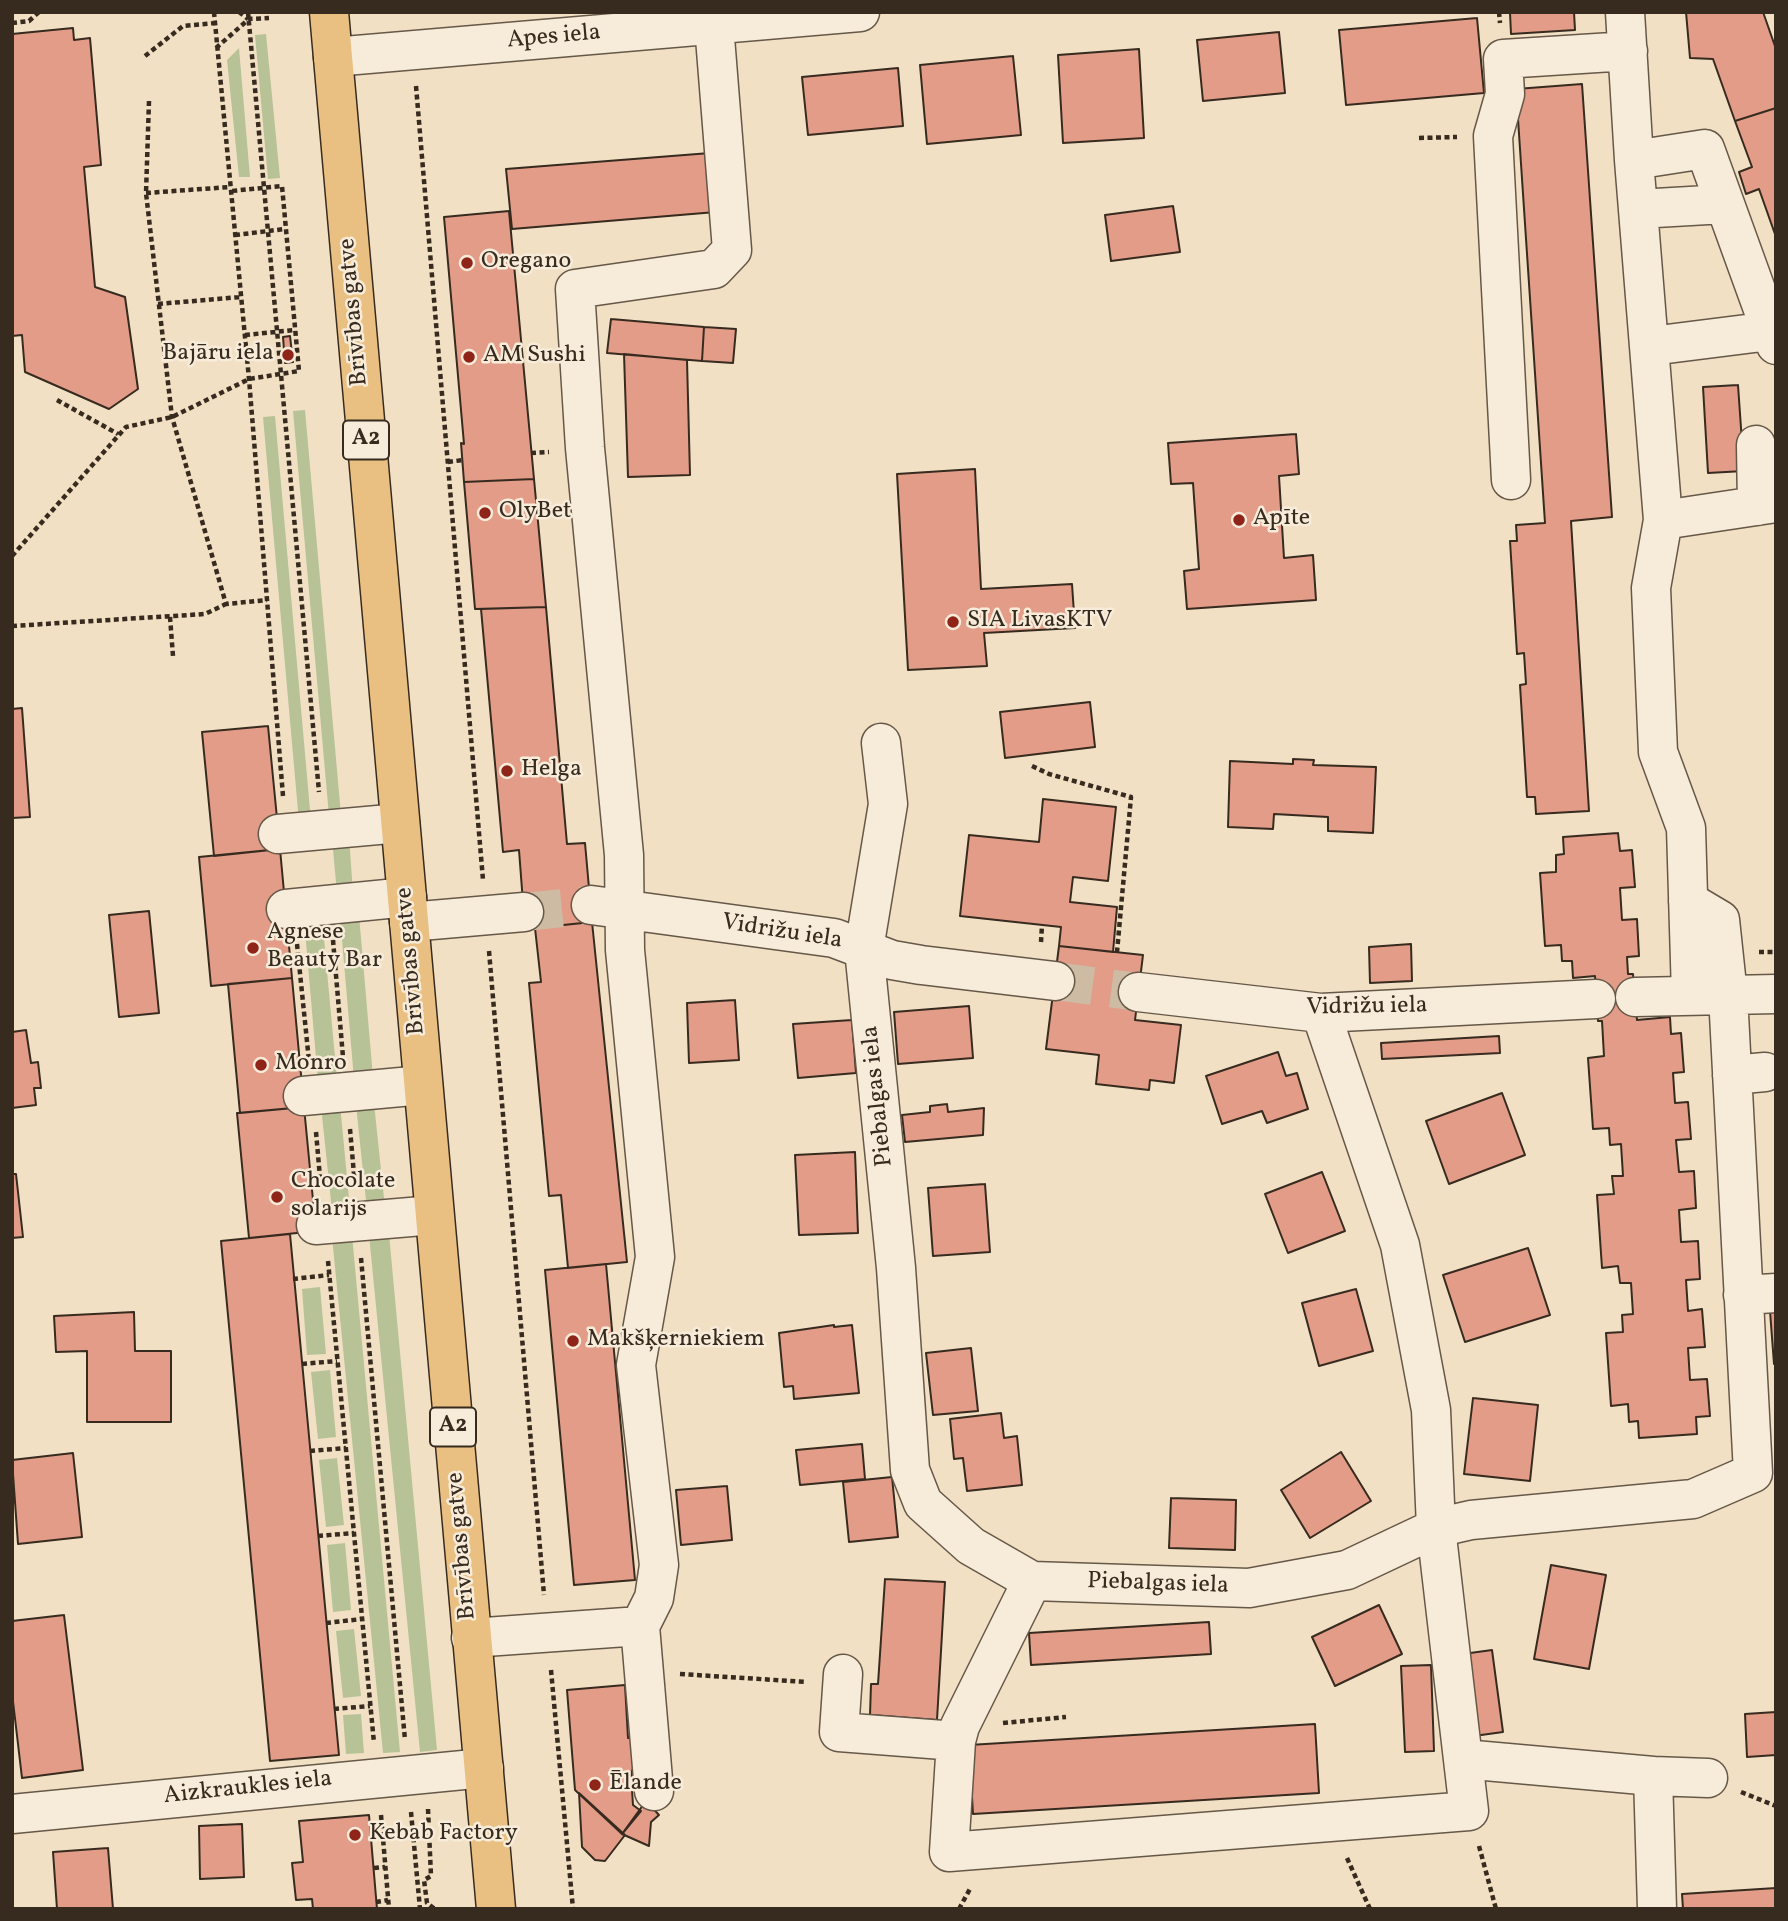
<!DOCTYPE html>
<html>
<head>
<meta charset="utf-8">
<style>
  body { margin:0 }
  #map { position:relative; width:1788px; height:1921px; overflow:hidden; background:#f2e0c4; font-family:Vollkorn,serif }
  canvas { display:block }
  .frame { position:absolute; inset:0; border:14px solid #372b1f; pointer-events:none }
</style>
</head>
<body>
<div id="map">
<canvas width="1788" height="1921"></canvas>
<div class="frame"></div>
</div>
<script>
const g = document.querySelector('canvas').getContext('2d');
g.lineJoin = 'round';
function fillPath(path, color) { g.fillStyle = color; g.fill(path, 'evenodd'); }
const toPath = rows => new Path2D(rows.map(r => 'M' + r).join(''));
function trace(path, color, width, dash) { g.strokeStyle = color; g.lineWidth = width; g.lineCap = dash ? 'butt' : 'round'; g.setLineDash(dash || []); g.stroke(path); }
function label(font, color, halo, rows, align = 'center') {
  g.font = font + ' Vollkorn,serif'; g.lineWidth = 5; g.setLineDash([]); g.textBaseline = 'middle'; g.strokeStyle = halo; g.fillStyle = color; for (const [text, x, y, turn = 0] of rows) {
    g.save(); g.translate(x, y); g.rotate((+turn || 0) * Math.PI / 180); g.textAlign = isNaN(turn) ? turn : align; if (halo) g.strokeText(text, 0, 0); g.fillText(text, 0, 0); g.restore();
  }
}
fillPath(toPath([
  [266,34,280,178,268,179,255,35],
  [239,48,250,177,239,177,227,60],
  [305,410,341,815,329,816,293,411],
  [275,416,311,821,299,822,263,417],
  [349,837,353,892,337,893,332,839],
  [359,915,373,1077,354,1079,340,917],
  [322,917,337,1079,318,1081,304,919],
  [374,1103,385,1208,367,1210,356,1105],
  [340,1104,350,1209,332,1211,321,1106],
  [389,1234,437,1750,420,1752,369,1235],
  [352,1235,400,1752,383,1753,332,1237],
  [320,1287,326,1354,307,1355,302,1289],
  [330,1370,336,1437,318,1439,311,1372],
  [337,1458,344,1525,326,1527,319,1460],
  [345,1543,351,1610,333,1612,327,1545],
  [354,1629,361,1696,343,1698,336,1631],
  [361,1714,364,1753,346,1754,343,1715]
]), '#b7c397');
const building = toPath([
  [1574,12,1575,30,1511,34,1510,13,1574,12],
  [1686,12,1763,12,1776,49,1776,108,1735,121,1713,59,1690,58,1686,12],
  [1477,18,1484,93,1346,105,1339,30,1477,18],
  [73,28,74,40,90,38,101,165,84,167,95,287,125,297,138,389,109,409,25,372,22,335,12,336,12,34,73,28],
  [1279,32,1285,93,1203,101,1197,40,1279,32],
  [1139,49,1144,138,1063,143,1058,55,1139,49],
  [1013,56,1021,135,927,144,920,65,1013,56],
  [898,68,903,126,808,135,802,77,898,68],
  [1582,84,1612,517,1571,521,1589,811,1536,814,1535,797,1527,797,1520,685,1526,684,1524,653,1517,654,1510,541,1517,541,1516,525,1545,523,1516,89,1582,84],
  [1776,108,1776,237,1759,189,1746,194,1739,172,1752,167,1735,121,1776,108],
  [710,153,716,212,512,229,506,169,710,153],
  [1173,206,1180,252,1111,261,1105,215,1173,206],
  [509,211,534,479,464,482,461,443,464,444,444,217,509,211],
  [611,319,704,327,702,361,607,353,611,319],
  [704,327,736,329,733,363,702,361,704,327],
  [290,336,293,362,285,363,283,337,290,336],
  [624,354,687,360,690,475,628,477,624,354],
  [1738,385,1744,471,1708,473,1703,387,1738,385],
  [1296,434,1299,474,1279,476,1284,558,1313,555,1316,600,1187,609,1184,571,1199,569,1193,483,1171,484,1168,443,1296,434],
  [975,469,981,589,1072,584,1075,628,984,633,987,666,908,670,897,474,975,469],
  [534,479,546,607,475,609,464,482,534,479],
  [546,607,567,844,585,843,592,922,525,929,519,850,503,852,481,609,546,607],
  [1090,702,1095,747,1005,758,1000,712,1090,702],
  [22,708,30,817,12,818,12,709,22,708],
  [268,726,280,849,214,856,202,732,268,726],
  [1293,759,1314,760,1313,765,1376,767,1373,833,1328,831,1328,817,1274,814,1273,829,1228,827,1230,761,1293,764,1293,759],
  [1043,799,1116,807,1108,881,1073,877,1070,902,1117,907,1113,952,1059,946,1061,927,960,916,969,835,1039,842,1043,799],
  [1618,833,1620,851,1632,850,1635,887,1620,888,1622,920,1637,919,1639,956,1627,957,1628,974,1633,974,1637,1020,1670,1017,1671,1034,1681,1033,1684,1072,1673,1073,1675,1103,1688,1102,1691,1139,1676,1140,1679,1172,1694,1171,1696,1208,1679,1210,1681,1242,1698,1241,1700,1279,1686,1280,1688,1311,1702,1309,1705,1347,1688,1348,1690,1380,1707,1379,1710,1416,1696,1417,1697,1434,1639,1438,1638,1421,1629,1422,1628,1404,1611,1406,1606,1333,1623,1332,1622,1315,1633,1314,1631,1283,1620,1283,1618,1266,1602,1268,1597,1195,1614,1194,1612,1176,1623,1176,1621,1144,1610,1145,1609,1128,1593,1129,1588,1058,1604,1056,1602,1021,1598,1021,1595,976,1573,978,1572,961,1562,961,1561,945,1545,946,1540,873,1556,872,1556,855,1564,854,1563,837,1618,833],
  [280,849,292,978,211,986,199,857,280,849],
  [149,911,159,1013,119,1017,109,915,149,911],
  [592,922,627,1262,568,1268,561,1195,549,1196,529,983,541,982,535,928,592,922],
  [1411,944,1412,981,1370,983,1369,947,1411,944],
  [1059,946,1143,955,1135,1020,1181,1025,1174,1083,1150,1080,1149,1090,1096,1084,1099,1055,1046,1049,1059,946],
  [292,978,304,1107,240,1113,228,984,292,978],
  [735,1000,739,1060,689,1063,687,1003,735,1000],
  [969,1006,973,1058,898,1064,894,1012,969,1006],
  [852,1020,856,1073,798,1078,793,1024,852,1020],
  [26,1030,31,1063,38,1062,41,1088,34,1088,36,1105,12,1108,12,1032,26,1030],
  [1499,1036,1500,1053,1382,1059,1381,1043,1499,1036],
  [1278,1052,1286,1076,1297,1073,1308,1109,1267,1123,1262,1111,1222,1124,1206,1076,1278,1052],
  [1502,1093,1525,1155,1449,1184,1426,1121,1502,1093],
  [947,1104,948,1112,984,1108,983,1135,905,1142,902,1115,930,1112,930,1106,947,1104],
  [304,1107,316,1231,249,1238,237,1113,304,1107],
  [855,1152,858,1233,799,1235,795,1155,855,1152],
  [1322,1172,1345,1231,1288,1253,1265,1194,1322,1172],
  [12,1174,16,1174,23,1237,12,1238,12,1174],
  [985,1184,990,1252,933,1256,928,1188,985,1184],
  [290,1234,339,1755,270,1761,221,1241,290,1234],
  [1528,1248,1550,1315,1465,1342,1443,1275,1528,1248],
  [606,1264,635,1580,574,1585,545,1270,606,1264],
  [1356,1289,1373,1351,1319,1366,1302,1303,1356,1289],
  [1770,1311,1776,1311,1776,1364,1774,1364,1770,1311],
  [134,1312,135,1351,171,1351,171,1422,87,1422,87,1351,56,1352,54,1316,134,1312],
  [834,1325,834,1327,852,1325,859,1393,794,1399,793,1386,784,1387,779,1333,834,1325],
  [971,1348,978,1411,933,1415,926,1353,971,1348],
  [1473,1398,1538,1405,1530,1481,1464,1474,1473,1398],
  [1001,1413,1004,1438,1017,1436,1022,1485,967,1491,963,1458,954,1459,950,1419,1001,1413],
  [862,1444,865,1479,800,1485,796,1450,862,1444],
  [1341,1452,1371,1501,1310,1538,1281,1490,1341,1452],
  [73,1453,82,1537,18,1544,12,1460,73,1453],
  [892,1477,898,1537,849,1542,843,1482,892,1477],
  [727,1486,732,1540,681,1545,676,1490,727,1486],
  [1171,1498,1236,1500,1235,1550,1169,1548,1171,1498],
  [1551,1565,1606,1575,1589,1669,1534,1659,1551,1565],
  [885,1579,945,1582,937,1720,870,1715,871,1684,878,1684,885,1579],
  [1379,1605,1402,1654,1335,1686,1312,1637,1379,1605],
  [64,1615,83,1770,22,1778,12,1693,12,1621,64,1615],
  [1209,1622,1211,1654,1031,1665,1029,1633,1209,1622],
  [1492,1650,1503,1732,1474,1736,1463,1654,1492,1650],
  [1431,1665,1434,1751,1405,1752,1401,1666,1431,1665],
  [625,1685,628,1738,642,1737,631,1775,633,1805,641,1811,622,1834,575,1790,567,1690,625,1685],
  [1776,1712,1776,1755,1747,1757,1745,1714,1776,1712],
  [1315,1724,1319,1793,973,1814,969,1745,1315,1724],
  [579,1793,625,1835,605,1861,595,1860,582,1847,579,1793],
  [646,1801,659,1815,651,1822,649,1846,622,1834,646,1801],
  [369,1815,377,1909,313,1909,312,1899,296,1900,292,1863,303,1862,299,1821,369,1815],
  [242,1824,244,1877,200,1879,199,1826,242,1824],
  [108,1848,113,1909,57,1909,53,1852,108,1848],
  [1776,1888,1776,1909,1683,1909,1682,1894,1776,1888]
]);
fillPath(building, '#e29c88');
trace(building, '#372b1f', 2);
trace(toPath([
  [524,912,591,905],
  [1055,981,1138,992]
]), '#cdbca3', 38, [38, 19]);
const minor = toPath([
  [1625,12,1634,160,1663,520,1651,588,1658,752,1686,828,1691,995],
  [333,57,860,12],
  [1634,160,1705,149,1776,345],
  [1638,209,1725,204],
  [1651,346,1770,331],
  [1756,445,1757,506],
  [1511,480,1493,136,1505,94,1503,59,1628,51],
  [1663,520,1776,503],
  [881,743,888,804,864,949,896,1268,910,1470,923,1503,971,1546,1032,1581,1249,1588,1347,1570,1436,1528,1431,1410,1400,1245,1321,1013],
  [278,834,400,823],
  [591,905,834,938,892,960,921,965,1055,981],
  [286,909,407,897],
  [409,922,524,912],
  [1138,992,1321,1013,1596,999],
  [1635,997,1776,994],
  [1732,1075,1765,1072],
  [303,1096,423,1085],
  [316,1225,434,1215],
  [1743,1295,1776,1293],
  [1032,1581,960,1726,956,1741,949,1852,1469,1811,1436,1528,1471,1520,1693,1499,1753,1473,1728,995,1720,920,1688,901],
  [640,1626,654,1791],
  [471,1638,640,1626,654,1598,659,1565,636,1365,655,1257,625,950,624,855,585,448,575,289,714,269,732,250,714,25],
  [843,1674,839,1732,956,1741],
  [1463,1759,1653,1776,1657,1909],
  [1653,1776,1708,1778],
  [12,1814,484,1768]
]);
const highway = toPath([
  [329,12,496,1909]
]);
trace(minor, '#665848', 41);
trace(highway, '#372b1f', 41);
trace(toPath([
  [214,12,249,379,283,796],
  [239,12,248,19],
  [248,12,319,792],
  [1499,12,1500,23],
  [12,23,29,21,39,12],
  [216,48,249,19,269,18],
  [145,56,183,26,215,23],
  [416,86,483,880],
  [149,101,146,193,172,417,226,604,267,600],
  [1419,138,1457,137],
  [146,193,230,187],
  [235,235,285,229],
  [158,304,241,297],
  [245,335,294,330],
  [57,400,118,434],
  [531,453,549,452],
  [448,462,463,460],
  [12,556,126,427,172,417,249,379,299,371,282,186,231,191],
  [170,617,173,656],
  [12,626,205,614,226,604],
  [1032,766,1049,774,1131,797,1117,952],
  [333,940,343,1057],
  [1041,942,1042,925],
  [297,944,309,1061],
  [489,951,544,1595],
  [1759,952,1776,952],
  [350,1129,355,1186],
  [316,1132,321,1189],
  [361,1258,405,1740],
  [328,1261,374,1743],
  [293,1279,329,1275],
  [302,1364,337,1361],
  [310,1451,346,1448],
  [318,1536,354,1533],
  [326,1623,362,1619],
  [551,1670,573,1909],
  [680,1674,807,1682],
  [334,1709,370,1706],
  [1003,1723,1066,1717],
  [1741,1792,1776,1806],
  [428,1809,431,1876,424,1880,427,1903,435,1909],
  [411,1812,420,1909],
  [381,1815,389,1909],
  [371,1836,382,1835],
  [1479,1846,1496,1909],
  [1347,1858,1370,1909],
  [374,1868,385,1867],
  [376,1902,388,1900],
  [959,1909,971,1887]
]), '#372b1f', 4.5, [5, 3.5]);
trace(minor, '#f7ebd9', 38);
trace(highway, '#e9c082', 38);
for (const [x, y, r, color] of [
  [467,263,7,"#8f2418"],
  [288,355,7,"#8f2418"],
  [469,357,7,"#8f2418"],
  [485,513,7,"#8f2418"],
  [1239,520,7,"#8f2418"],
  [953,622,7,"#8f2418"],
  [507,771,7,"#8f2418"],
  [253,948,7,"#8f2418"],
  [261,1065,7,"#8f2418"],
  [277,1197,7,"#8f2418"],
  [573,1341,7,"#8f2418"],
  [595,1785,7,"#8f2418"],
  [355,1835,7,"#8f2418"]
]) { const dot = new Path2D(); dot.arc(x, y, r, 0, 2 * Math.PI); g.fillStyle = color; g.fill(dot); trace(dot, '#f7ebd9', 2.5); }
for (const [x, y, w] of [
  [366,440,46],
  [453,1427,46]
]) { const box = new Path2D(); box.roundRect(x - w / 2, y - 19.5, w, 39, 5); g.fillStyle = '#f7ebd9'; g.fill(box); trace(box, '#372b1f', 2); }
label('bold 23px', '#372b1f', null, [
  ["A2",366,440],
  ["A2",453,1427]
]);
label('24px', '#372b1f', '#f7ebd9', [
  ["Apes iela",554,38,-5],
  ["Brīvības gatve",355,312,-95],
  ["Vidrižu iela",782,933,9],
  ["Brīvības gatve",412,961,-95],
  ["Vidrižu iela",1367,1008,-1],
  ["Piebalgas iela",879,1096,-96],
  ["Brīvības gatve",463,1546,-95],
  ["Piebalgas iela",1158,1585,2],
  ["Aizkraukles iela",248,1789,-6]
]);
label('24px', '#372b1f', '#f7ebd9', [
  ["Oregano",481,263],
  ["Bajāru iela",274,355,"right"],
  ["AM Sushi",483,357],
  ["OlyBet",499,513],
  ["Apīte",1253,520],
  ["SIA LivasKTV",967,622],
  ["Helga",521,771],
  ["Agnese",267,934],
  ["Beauty Bar",267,962],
  ["Monro",275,1065],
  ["Chocolate",291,1183],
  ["solarijs",291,1211],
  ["Makšķerniekiem",587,1341],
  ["Ēlande",609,1785],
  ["Kebab Factory",369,1835]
], 'left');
</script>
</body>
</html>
